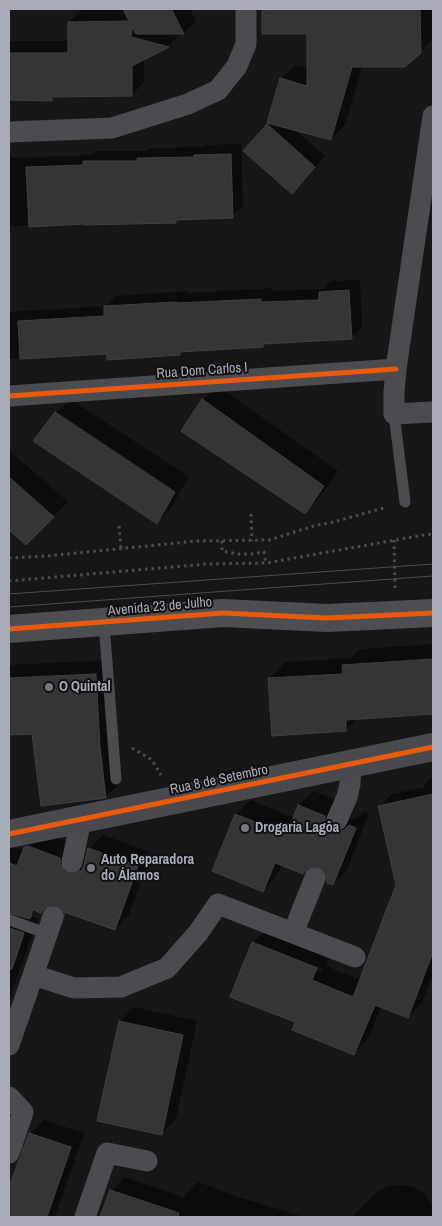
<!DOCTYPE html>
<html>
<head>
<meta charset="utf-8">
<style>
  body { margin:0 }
  #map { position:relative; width:442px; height:1226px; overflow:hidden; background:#171717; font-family:"Archivo Narrow",sans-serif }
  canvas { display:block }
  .frame { position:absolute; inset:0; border:10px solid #a8acb7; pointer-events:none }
</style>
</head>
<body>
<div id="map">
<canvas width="442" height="1226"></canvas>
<div class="frame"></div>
</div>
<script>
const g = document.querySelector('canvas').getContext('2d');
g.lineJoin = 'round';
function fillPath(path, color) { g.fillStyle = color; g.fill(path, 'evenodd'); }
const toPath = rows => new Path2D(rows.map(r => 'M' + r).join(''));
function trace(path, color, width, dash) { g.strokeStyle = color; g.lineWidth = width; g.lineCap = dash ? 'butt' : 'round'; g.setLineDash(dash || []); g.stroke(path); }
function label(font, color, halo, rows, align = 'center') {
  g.font = font + ' "Archivo Narrow",sans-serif'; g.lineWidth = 4; g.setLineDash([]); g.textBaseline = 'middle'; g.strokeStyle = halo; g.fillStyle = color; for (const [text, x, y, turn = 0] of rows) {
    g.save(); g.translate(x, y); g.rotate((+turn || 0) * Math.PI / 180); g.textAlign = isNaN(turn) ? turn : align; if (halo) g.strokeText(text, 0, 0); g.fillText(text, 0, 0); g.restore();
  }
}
fillPath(toPath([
  [124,9,169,9,177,22,180,22,172,9,190,9,196,21,184,33,181,33,168,46,144,59,144,82,132,95,55,96,51,99,9,99,9,41,69,41,69,22,82,10],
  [265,9,433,9,433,39,420,52,362,66,345,125,331,139,294,129,325,156,302,182,245,151,270,122,281,79,295,65,308,68,308,33,263,11],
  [241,144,243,206,232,216,178,218,175,221,85,223,9,226,9,156,12,156,12,158,92,155,95,151,146,151,149,148,203,147,205,145],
  [360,280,362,327,351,338,266,343,263,346,183,350,180,354,108,353,9,359,9,312,106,306,116,296,188,291,188,293,272,288,272,291,323,289,331,281],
  [218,386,338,471,319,498,305,512,183,430,203,400],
  [70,399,189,477,171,508,157,522,56,413],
  [9,450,68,502,26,543,9,528],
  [433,644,433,713,357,718,346,730,269,679,286,662,351,658,360,649],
  [110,660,120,783,105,797,33,732,9,733,9,665],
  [433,776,433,853,392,861,379,807,392,794,425,787,424,785],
  [313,791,339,801,347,818,353,819,358,817,364,811,369,813,347,870,333,884,329,876,321,865,282,864,277,876,263,890,213,870,236,814,251,800,294,818,299,806],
  [40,833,42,833,74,844,77,857,83,861,86,861,89,849,103,835,151,852,129,915,115,929,63,908,57,904,47,905,41,911,37,910,30,916,38,919,9,1000,9,846,24,850,25,847],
  [413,867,433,875,433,973,422,1003,407,1017,381,1007,368,1039,353,1054,297,1021,253,943,267,929,330,954,326,966,361,980],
  [258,944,323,969,322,972,258,946],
  [134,1007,197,1021,176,1119,162,1133,120,1021],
  [44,1120,84,1133,55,1217,9,1217,9,1191,18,1163,30,1134],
  [125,1177,184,1197,198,1182,242,1198,304,1217,102,1217,111,1191],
  [401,1185,413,1187,423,1193,431,1203,433,1210,433,1217,352,1217,378,1191,389,1186]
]), '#0007');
const building = toPath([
  [123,9,171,9,184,34,136,34,132,27,131,37,169,47,132,66,132,96,52,97,52,101,9,100,9,53,68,53,68,22,129,21,123,9],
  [272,9,420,9,421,53,405,67,352,67,331,140,267,123,280,78,307,86,307,34,262,34,262,10,272,10,272,9],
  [267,124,315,167,292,194,243,151,267,124],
  [231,154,233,218,176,220,176,223,84,225,84,224,29,227,26,167,83,165,83,161,137,161,137,158,194,157,194,155,231,154],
  [349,290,352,339,263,344,263,347,180,352,180,355,107,360,107,354,20,359,18,321,104,316,104,306,177,302,177,303,261,299,261,302,319,300,319,292,349,290],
  [202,399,324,486,305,514,181,431,202,399],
  [55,412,175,492,157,524,33,441,55,412],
  [9,477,54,517,26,545,9,530,9,477],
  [433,659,433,714,346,720,346,731,272,736,268,678,343,674,342,665,433,659],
  [96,674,100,747,106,798,41,806,32,734,9,735,9,678,96,674],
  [433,794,433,952,408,1018,375,1005,354,1055,292,1030,295,1022,230,997,252,942,317,968,312,980,353,997,396,885,378,806,433,794],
  [298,805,325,816,325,822,327,827,332,832,338,832,344,830,349,825,356,828,333,885,327,883,327,876,324,870,320,867,314,866,308,868,303,874,275,863,263,892,212,871,235,814,287,834,298,805],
  [28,846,60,858,60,866,64,872,70,874,76,874,82,870,84,865,88,848,138,866,115,930,64,912,62,908,57,905,51,905,45,907,41,913,33,910,30,919,9,913,9,863,17,866,24,847,28,846],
  [9,928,24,933,12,969,9,969,9,928],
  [119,1021,183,1035,162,1135,97,1121,119,1021],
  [29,1133,71,1147,47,1217,9,1217,9,1187,29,1133],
  [110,1190,179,1213,178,1217,100,1217,110,1190]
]);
fillPath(building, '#353536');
trace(building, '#3f4043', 1);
trace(toPath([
  [315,878,337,820],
  [53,917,72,862]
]), '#343537', 21, [21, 11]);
trace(toPath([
  [251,514,252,541],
  [119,526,121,548],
  [394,540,395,588],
  [222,541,222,551,238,554,251,554,264,552,266,563],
  [9,558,47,556,196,541,269,540,317,525,330,523,387,507],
  [9,581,207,564,266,563,424,535,433,534],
  [132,748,152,760,161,775]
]), '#4d4e51', 3, [2.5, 4]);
trace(toPath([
  [394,414,405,502],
  [104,623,116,779],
  [10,920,48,934]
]), '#4b4c50', 11);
trace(toPath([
  [433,116,396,369,394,392,394,414,433,412],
  [9,132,112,128,188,104,218,90,237,66,246,44,246,9],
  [9,396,396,369],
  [337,820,347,797,350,784,351,764],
  [72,862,81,820],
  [293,933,315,878],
  [33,975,74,988,121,987,167,968,198,933,218,904,355,957],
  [9,1045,53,917],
  [9,1097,23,1112,9,1153],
  [85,1217,107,1153,147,1161]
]), '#4b4c50', 21);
trace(toPath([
  [9,834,433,747]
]), '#4a4a4e', 28);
trace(toPath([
  [9,629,223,613,327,618,433,613]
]), '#4d4e52', 28);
trace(toPath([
  [9,594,433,564],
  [9,607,433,576]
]), '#4c4d50', 1);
trace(toPath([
  [9,396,396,369],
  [9,629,223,613,327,618,433,613],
  [9,834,433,747]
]), '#e8590c', 5);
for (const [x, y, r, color] of [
  [49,687,5,"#75787f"],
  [245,828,5,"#75787f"],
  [91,868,5,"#75787f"]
]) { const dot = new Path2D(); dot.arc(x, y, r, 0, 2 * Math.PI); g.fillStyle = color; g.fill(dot); trace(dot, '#111113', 2); }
label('14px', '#a8acb7', '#111113', [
  ["Rua Dom Carlos I",202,371,-4],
  ["Avenida 23 de Julho",160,607,-5],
  ["Rua 8 de Setembro",219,780,-12]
]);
label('bold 14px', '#a8acb7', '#111113', [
  ["O Quintal",59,687],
  ["Drogaria Lagôa",255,828],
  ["Auto Reparadora",101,860],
  ["do Álamos",101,876]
], 'left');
</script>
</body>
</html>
